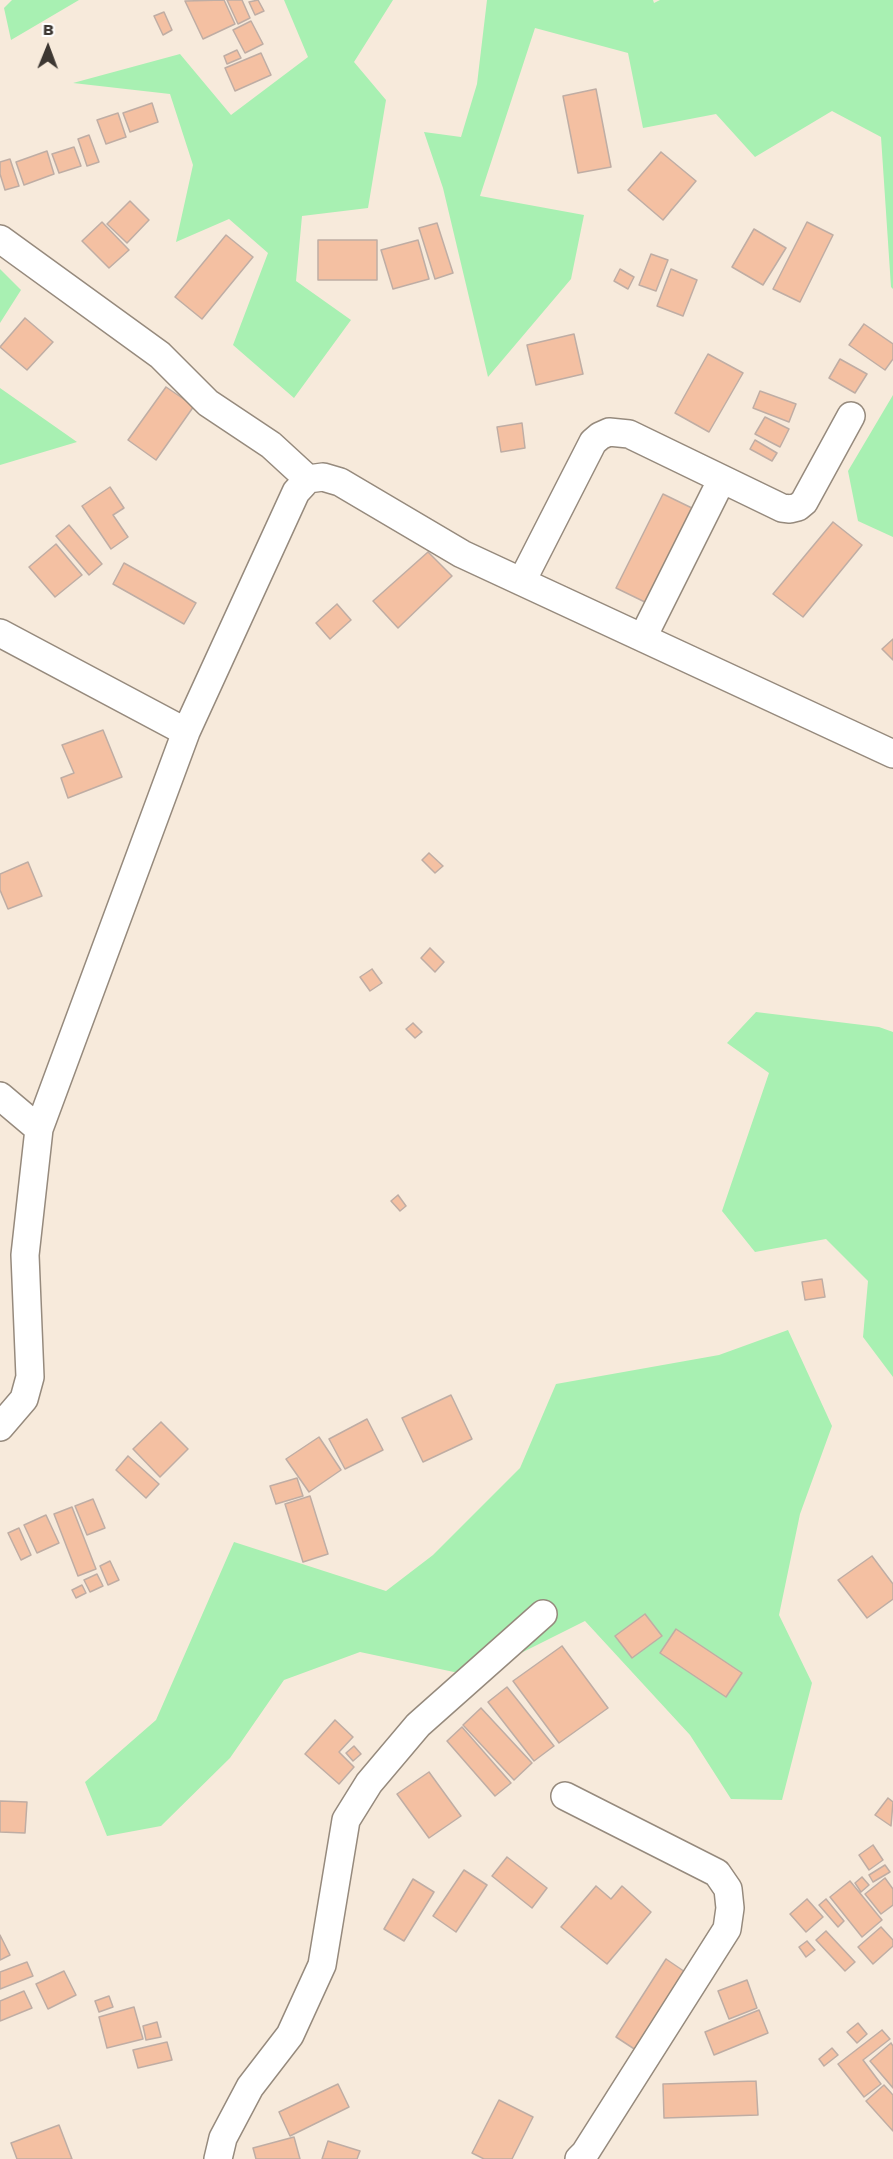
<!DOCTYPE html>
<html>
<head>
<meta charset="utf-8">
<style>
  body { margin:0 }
  #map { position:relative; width:893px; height:2159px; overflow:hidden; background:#f7eadb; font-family:"Work Sans",sans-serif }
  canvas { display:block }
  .north { position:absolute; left:18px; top:18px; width:60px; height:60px; -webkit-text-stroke:4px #fff; paint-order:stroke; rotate:1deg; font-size:16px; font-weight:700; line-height:24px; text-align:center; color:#3d3732 }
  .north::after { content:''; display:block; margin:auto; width:21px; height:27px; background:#3d3732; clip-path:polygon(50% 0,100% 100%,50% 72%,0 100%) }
</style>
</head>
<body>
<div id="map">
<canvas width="893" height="2159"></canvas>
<div class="north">B</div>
</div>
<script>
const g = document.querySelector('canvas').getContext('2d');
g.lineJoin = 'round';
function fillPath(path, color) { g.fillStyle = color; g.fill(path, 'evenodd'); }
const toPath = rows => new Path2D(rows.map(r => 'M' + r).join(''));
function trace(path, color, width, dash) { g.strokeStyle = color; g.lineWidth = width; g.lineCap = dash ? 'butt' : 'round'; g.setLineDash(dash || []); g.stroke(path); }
fillPath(toPath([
  [12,0,79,0,11,40,4,8],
  [284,0,393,0,354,62,386,100,368,208,302,216,296,281,351,320,294,398,233,345,268,253,229,219,176,242,193,165,170,94,73,83,180,54,231,115,308,57],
  [487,0,653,0,654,3,660,0,893,0,893,289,891,287,881,137,832,111,755,157,716,114,643,128,628,53,535,28,480,196,584,215,571,279,488,377,443,188,424,132,461,137,477,84],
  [0,269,21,290,0,323],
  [0,388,77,442,0,465],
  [893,395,893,537,858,521,848,471],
  [756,1012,879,1027,893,1032,893,1377,863,1337,868,1281,826,1239,755,1252,722,1211,769,1073,727,1043],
  [788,1330,832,1426,800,1514,779,1615,812,1683,782,1800,731,1799,690,1735,585,1621,513,1657,468,1675,360,1652,284,1680,230,1758,161,1826,107,1836,85,1782,156,1720,234,1542,386,1591,433,1555,520,1468,556,1384,719,1355]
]), '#a8f0b2');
const building = toPath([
  [224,0,235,24,203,39,185,1,224,0],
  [227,0,242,0,250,18,238,24,227,0],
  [258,0,264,11,255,15,249,2,258,0],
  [164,12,172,30,163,35,154,16,164,12],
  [251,21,263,44,245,53,233,30,251,21],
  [237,50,241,58,227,64,224,56,237,50],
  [261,53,271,75,235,91,225,68,261,53],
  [596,89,611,167,578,173,563,96,596,89],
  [152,103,158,122,130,132,123,113,152,103],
  [118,113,126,137,106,144,97,120,118,113],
  [89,135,99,162,87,166,78,139,89,135],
  [74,147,81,166,59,173,52,154,74,147],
  [47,151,54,174,24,185,16,162,47,151],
  [661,152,696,181,663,220,628,190,661,152],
  [10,159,19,186,5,190,0,174,0,162,10,159],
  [130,201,149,220,127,243,107,224,130,201],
  [102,222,129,250,109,268,82,241,102,222],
  [807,222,833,235,800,302,773,289,807,222],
  [437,223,453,273,435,279,419,228,437,223],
  [754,229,786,248,763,285,732,267,754,229],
  [226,235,253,257,202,319,175,297,226,235],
  [318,240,377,240,377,280,318,280,318,240],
  [418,240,429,279,393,289,381,250,418,240],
  [651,254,668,260,656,291,639,285,651,254],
  [620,269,634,277,628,289,614,281,620,269],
  [671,269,697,280,683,316,657,306,671,269],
  [25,318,53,342,27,370,0,347,25,318],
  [864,324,893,344,893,359,885,370,849,345,864,324],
  [574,334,583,374,536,385,527,345,574,334],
  [708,354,743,373,709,432,675,413,708,354],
  [840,359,867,374,855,393,829,378,840,359],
  [166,387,194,406,156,460,128,440,166,387],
  [760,391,796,404,789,422,753,408,760,391],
  [765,417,789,429,780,447,755,434,765,417],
  [522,423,525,448,501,452,497,427,522,423],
  [755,440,777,453,772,461,750,449,755,440],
  [110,487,124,508,113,515,128,537,111,549,82,506,110,487],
  [663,494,696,510,649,604,616,588,663,494],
  [833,522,862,545,803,617,773,594,833,522],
  [69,525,102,564,89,575,56,536,69,525],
  [56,544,82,575,55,597,29,567,56,544],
  [428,552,452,576,398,628,373,601,428,552],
  [124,563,196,603,184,624,113,584,124,563],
  [337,604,351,620,330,639,316,623,337,604],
  [893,639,893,660,882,649,893,639],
  [103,730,122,777,68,798,61,778,74,773,62,745,103,730],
  [429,853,443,866,435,873,422,860,429,853],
  [28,862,42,896,8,909,0,890,0,874,28,862],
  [430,948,444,962,435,972,421,958,430,948],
  [372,969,382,983,370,991,360,977,372,969],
  [413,1023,422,1032,415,1038,406,1029,413,1023],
  [398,1195,406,1206,400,1211,391,1201,398,1195],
  [822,1279,825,1297,805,1300,802,1282,822,1279],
  [451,1395,472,1439,423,1462,402,1418,451,1395],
  [367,1419,383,1450,345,1469,329,1439,367,1419],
  [161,1422,188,1449,160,1477,133,1449,161,1422],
  [319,1437,341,1470,309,1492,286,1459,319,1437],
  [128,1456,159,1484,146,1498,116,1470,128,1456],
  [297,1478,303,1496,276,1504,270,1486,297,1478],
  [310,1496,328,1554,303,1562,285,1504,310,1496],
  [93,1499,105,1528,87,1535,75,1506,93,1499],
  [72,1507,96,1569,78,1576,54,1514,72,1507],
  [46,1515,59,1543,37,1553,24,1525,46,1515],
  [19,1528,31,1555,21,1560,8,1533,19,1528],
  [872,1556,893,1584,893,1599,867,1618,838,1580,872,1556],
  [110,1561,119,1580,108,1585,100,1566,110,1561],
  [97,1574,103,1586,90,1592,84,1580,97,1574],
  [82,1585,86,1593,76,1598,72,1590,82,1585],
  [645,1614,662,1636,632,1658,615,1636,645,1614],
  [676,1629,742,1673,726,1697,660,1653,676,1629],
  [562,1646,608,1708,559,1743,513,1681,562,1646],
  [507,1687,554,1746,534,1761,488,1702,507,1687],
  [481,1708,532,1763,514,1780,463,1725,481,1708],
  [335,1720,353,1737,339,1752,354,1767,339,1784,305,1754,335,1720],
  [462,1727,511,1783,495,1796,447,1741,462,1727],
  [354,1746,361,1754,353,1761,346,1753,354,1746],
  [429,1772,461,1816,429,1838,397,1794,429,1772],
  [888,1798,893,1802,891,1826,875,1815,888,1798],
  [0,1801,27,1802,25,1833,0,1832,0,1801],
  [873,1845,883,1860,869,1870,859,1855,873,1845],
  [507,1857,547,1888,532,1908,492,1876,507,1857],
  [885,1865,890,1872,873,1882,869,1875,885,1865],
  [464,1870,487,1885,456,1932,433,1916,464,1870],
  [862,1877,869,1885,861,1892,855,1883,862,1877],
  [885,1878,893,1889,893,1905,881,1914,865,1894,885,1878],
  [413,1879,434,1892,404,1941,384,1929,413,1879],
  [850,1881,882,1920,862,1937,830,1897,850,1881],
  [596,1886,611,1899,622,1886,651,1912,607,1964,561,1927,596,1886],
  [807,1899,823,1917,806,1932,790,1914,807,1899],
  [826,1899,844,1921,838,1927,819,1905,826,1899],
  [881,1927,893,1940,893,1946,873,1964,858,1947,881,1927],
  [826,1931,855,1962,845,1971,816,1940,826,1931],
  [0,1935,10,1955,0,1960,0,1935],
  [807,1941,815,1950,806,1957,799,1947,807,1941],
  [666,1959,691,1976,645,2056,616,2037,666,1959],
  [27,1962,33,1976,0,1989,0,1972,27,1962],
  [64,1971,76,1995,48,2009,36,1984,64,1971],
  [747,1980,757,2008,729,2019,718,1991,747,1980],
  [24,1991,32,2008,0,2021,0,2001,24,1991],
  [109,1996,113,2007,99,2012,95,2001,109,1996],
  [134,2007,143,2039,107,2048,99,2017,134,2007],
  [759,2010,768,2033,714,2055,705,2032,759,2010],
  [157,2022,161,2037,146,2040,143,2026,157,2022],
  [858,2023,867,2034,857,2043,847,2032,858,2023],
  [882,2030,890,2039,863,2060,881,2084,864,2097,838,2064,882,2030],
  [167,2042,172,2060,138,2068,133,2050,167,2042],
  [891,2043,893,2046,893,2088,870,2061,891,2043],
  [832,2048,838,2055,824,2066,819,2059,832,2048],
  [756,2081,758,2115,664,2118,663,2084,756,2081],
  [338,2084,349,2107,290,2136,279,2112,338,2084],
  [884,2085,893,2095,893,2131,866,2101,884,2085],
  [499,2100,533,2117,512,2159,484,2159,472,2153,499,2100],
  [59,2125,72,2159,17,2159,11,2143,59,2125],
  [294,2137,300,2159,256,2159,253,2148,294,2137],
  [328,2141,360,2151,357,2159,322,2159,328,2141]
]);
fillPath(building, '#f4c0a2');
trace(building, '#bfada4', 1.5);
const street = toPath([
  [0,239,160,355,208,403,271,445,308,479,323,477,340,482,462,554,893,754],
  [522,581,593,442,600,436,609,432,629,434,782,508,790,509,798,507,804,502,851,416],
  [0,633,186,732],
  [643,637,722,479],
  [0,1096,39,1129],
  [0,1427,24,1399,30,1377,25,1255,39,1129,186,732,296,492,308,479],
  [565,1796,717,1873,728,1889,730,1908,727,1929,585,2153,579,2159],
  [218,2159,223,2138,250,2087,290,2035,322,1965,346,1820,369,1783,418,1725,543,1614]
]);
trace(street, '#968a7d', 30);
trace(street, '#fff', 27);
</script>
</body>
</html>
